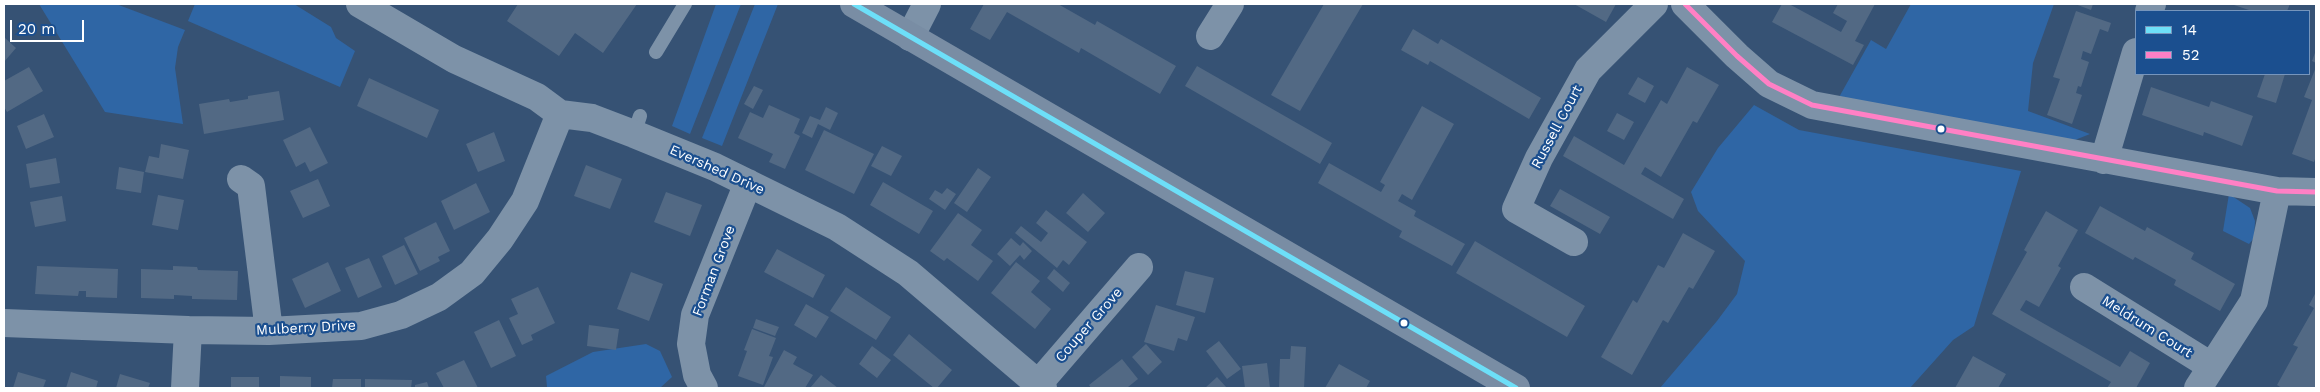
<!DOCTYPE html>
<html>
<head>
<meta charset="utf-8">
<style>
  body { margin:0 }
  #map { position:relative; width:2320px; height:392px; overflow:hidden; background:#365274; font-family:"Work Sans",sans-serif }
  canvas { display:block }
  .frame { position:absolute; inset:0; border:5px solid #fff; pointer-events:none }
  .legend { position:absolute; left:2135px; top:10px; width:175px; height:65px; box-sizing:border-box; background:#1b4f8f; border:1px solid #7695bc; margin:0; padding:6px 9px; list-style:none; font-size:15px; color:#fff }
  .legend li { display:flex; align-items:center; gap:10px; height:25px }
  .legend b { width:25px; border:1px solid #7695bc }
  .scale { position:absolute; left:10px; top:20px; width:74px; height:22px; box-sizing:border-box; border:2px solid #fff; border-top:0; padding-left:6px; font-size:15px; line-height:18px; white-space:nowrap; color:#fff; -webkit-text-stroke:4px #1b4f8f; paint-order:stroke }
</style>
</head>
<body>
<div id="map">
<canvas width="2320" height="392"></canvas>
<div class="frame"></div>
<ul class="legend">
<li><b style="height:6px;background:#6ddff8"></b>14</li>
<li><b style="height:6px;background:#ff80c5"></b>52</li>
</ul>
<div class="scale">20 m</div>
</div>
<script>
const g = document.querySelector('canvas').getContext('2d');
g.lineJoin = 'round';
function fillPath(path, color) { g.fillStyle = color; g.fill(path, 'evenodd'); }
const toPath = rows => new Path2D(rows.map(r => 'M' + r).join(''));
function trace(path, color, width, dash) { g.strokeStyle = color; g.lineWidth = width; g.lineCap = dash ? 'butt' : 'round'; g.setLineDash(dash || []); g.stroke(path); }
function label(font, color, halo, rows, align = 'center') {
  g.font = font + ' "Work Sans",sans-serif'; g.lineWidth = 4.5; g.setLineDash([]); g.textBaseline = 'middle'; g.strokeStyle = halo; g.fillStyle = color; for (const [text, x, y, turn = 0] of rows) {
    g.save(); g.translate(x, y); g.rotate((+turn || 0) * Math.PI / 180); g.textAlign = isNaN(turn) ? turn : align; if (halo) g.strokeText(text, 0, 0); g.fillText(text, 0, 0); g.restore();
  }
}
fillPath(toPath([
  [39,4,116,4,185,30,178,47,175,68,183,124,105,112],
  [195,4,294,4,331,27,336,38,355,51,340,87,188,21],
  [716,4,741,4,690,134,672,126],
  [755,4,778,4,722,146,702,138],
  [1911,4,2054,4,2033,63,2028,111,2090,134,2070,142,1838,99,1871,40,1886,49],
  [1754,105,1799,130,2021,171,1974,326,1953,340,1910,388,1660,388,1717,321,1737,294,1745,261,1698,211,1691,192,1718,148],
  [2229,194,2250,208,2255,221,2254,238,2249,244,2223,231],
  [646,344,660,351,672,377,660,388,545,388,547,387,546,376,593,352]
]), '#2f66a5');
fillPath(toPath([
  [518,4,637,4,603,53,575,33,559,56,507,21],
  [984,4,1058,4,1095,25,1097,21,1176,66,1160,94,1081,48,1079,53,1007,12,990,40,970,29],
  [1324,4,1363,4,1300,111,1271,95],
  [1574,4,1616,4,1606,22],
  [1782,4,1789,4,1841,32,1847,21,1833,13,1838,4,1875,4,1855,41,1864,45,1853,65,1772,22],
  [2075,4,2093,4,2091,10],
  [2231,4,2290,4,2287,11,2252,11],
  [2076,11,2111,23,2108,32,2100,29,2091,54,2083,51,2081,59,2089,62,2081,87,2078,86,2076,93,2082,95,2072,124,2047,115,2060,79,2053,77],
  [1413,29,1438,44,1441,39,1541,98,1529,119,1430,61,1428,65,1401,50],
  [4,37,16,48,4,62],
  [2316,50,2316,63,2312,61],
  [1197,66,1332,143,1320,164,1185,86],
  [29,67,43,91,7,112,4,107,4,81],
  [1687,67,1719,85,1697,123,1693,121,1661,177,1645,167,1641,174,1684,199,1673,219,1563,156,1574,136,1624,165,1661,100,1667,104],
  [2316,67,2316,156,2314,162,2292,154,2312,100,2304,97],
  [2265,74,2285,74,2276,103,2257,97],
  [1638,77,1654,86,1645,103,1628,94],
  [369,78,439,110,427,138,357,106],
  [754,86,763,90,753,109,744,104],
  [2151,87,2209,107,2211,101,2253,116,2242,146,2204,132,2203,136,2142,115],
  [279,91,284,120,204,134,199,104,229,99,230,102,248,99,248,96],
  [769,105,800,119,794,133,800,136,785,169,769,162,773,154,738,138,750,112,763,118],
  [1422,106,1454,124,1412,200,1402,194,1398,201,1416,211,1414,216,1465,244,1452,266,1399,237,1402,231,1318,183,1329,163,1381,192,1385,185,1380,182],
  [826,107,838,113,830,130,818,124,812,138,802,133,810,116,820,120],
  [1617,113,1634,122,1624,140,1607,131],
  [44,114,54,137,26,149,17,126],
  [310,127,328,163,310,172,305,162,296,167,283,140],
  [824,130,874,154,854,194,805,170],
  [494,132,505,161,478,172,466,144],
  [161,144,189,150,183,179,145,172,149,156,159,158],
  [882,146,902,156,891,176,871,166],
  [56,158,60,183,30,188,26,164],
  [586,165,622,179,610,209,574,196],
  [119,167,144,172,141,193,116,189],
  [978,168,991,177,967,212,954,203],
  [318,179,330,206,303,218,290,191],
  [883,182,933,211,919,234,870,205],
  [476,183,490,212,454,230,441,201],
  [947,188,956,194,945,210,929,199,935,190,942,194],
  [1560,189,1610,217,1600,234,1550,206],
  [666,192,702,205,690,236,654,222],
  [1083,193,1105,213,1088,232,1066,213],
  [158,195,184,200,178,230,152,225],
  [62,196,66,221,35,227,30,202],
  [2100,206,2145,231,2147,227,2194,253,2191,259,2235,284,2220,311,2174,285,2176,280,2135,257,2133,260,2085,233],
  [1046,210,1087,242,1069,265,1063,260,1057,268,1015,233,1021,226,1041,242,1048,233,1036,223],
  [2046,211,2078,230,2058,266,2061,268,2039,307,2026,300,2020,310,2120,367,2130,351,2150,363,2136,388,2107,388,2111,382,1992,314,2027,252,2024,250],
  [958,213,982,230,971,245,993,261,978,281,947,258,944,261,930,251],
  [436,222,450,251,438,257,440,261,420,271,404,238],
  [1683,233,1715,251,1693,289,1689,287,1668,323,1663,320,1632,375,1601,357,1633,300,1637,303,1658,265,1664,268],
  [1011,238,1020,246,1023,242,1032,251,1024,260,1020,255,1010,266,997,254],
  [1475,241,1585,306,1567,337,1456,273],
  [404,245,418,274,395,285,382,256],
  [777,249,825,275,813,298,764,272],
  [369,258,382,287,358,298,345,268],
  [328,262,341,291,305,308,292,279],
  [1016,262,1040,281,1031,292,1051,309,1035,329,991,293],
  [37,266,118,269,117,298,86,297,86,291,79,291,78,296,35,294],
  [173,266,197,267,198,270,238,271,237,300,192,299,192,296,174,295,174,299,141,298,141,269,173,270],
  [1054,269,1070,283,1063,292,1047,278],
  [1185,271,1214,278,1205,313,1176,305],
  [631,272,663,284,649,321,617,309],
  [538,287,555,323,531,335,533,340,522,345,509,318,518,314,511,299],
  [846,287,891,317,876,340,830,311],
  [2316,292,2316,388,2282,388,2277,385,2298,347,2293,345,2314,308,2309,305],
  [806,304,829,317,816,338,794,325],
  [1156,305,1195,317,1187,341,1178,338,1174,351,1144,342],
  [756,319,779,327,775,336,753,328],
  [499,320,516,356,491,368,474,332],
  [589,325,619,329,616,350,587,346],
  [752,329,776,338,769,356,773,357,763,385,738,376,747,351,744,350],
  [909,334,952,370,937,388,934,388,893,355],
  [1219,341,1241,369,1227,379,1206,351],
  [1146,344,1162,362,1148,375,1132,357],
  [872,346,891,360,877,378,859,364],
  [1291,346,1306,347,1304,388,1279,388,1280,359,1290,359],
  [784,350,797,357,793,364,813,375,805,388,764,387],
  [1973,356,2006,374,1998,388,1955,388],
  [1122,359,1138,379,1128,387,1129,388,1091,388,1089,385],
  [464,360,478,388,444,388,436,373],
  [1267,363,1270,388,1245,388,1242,366],
  [1339,364,1370,381,1366,388,1325,388],
  [18,372,46,380,43,388,13,388],
  [71,372,98,381,96,388,66,388],
  [120,374,150,383,148,388,116,388],
  [821,375,838,388,810,388],
  [280,376,311,377,311,388,280,388],
  [231,377,259,377,259,388,231,388],
  [1217,377,1227,388,1205,388],
  [333,379,361,379,361,388,332,388],
  [365,379,412,380,411,388,365,388],
  [427,382,429,388,415,388,415,385]
]), '#526984');
trace(toPath([
  [656,52,685,4],
  [634,134,640,116]
]), '#7d92a8', 14);
trace(toPath([
  [360,4,454,59,537,97,560,114,592,118,634,134,715,167,837,227,908,273,1043,388],
  [1685,4,1737,56,1769,84,1812,105,2277,191,2316,192],
  [2149,11,2152,4],
  [1210,36,1230,4],
  [910,37,927,4],
  [2104,160,2136,52],
  [241,179,251,186,269,331],
  [1574,242,1516,209,1539,158,1588,70,1654,4],
  [2084,287,2211,366],
  [4,323,188,330,269,331,361,326,401,315,439,297,472,273,500,239,525,201,560,114],
  [1039,383,1139,267],
  [185,388,188,330],
  [704,388,697,375,691,344,695,315,748,183],
  [2198,388,2254,301,2277,191]
]), '#7d92a8', 28);
trace(toPath([
  [854,4,1516,388]
]), '#798da4', 28);
trace(toPath([
  [854,4,1516,388]
]), '#6ddff8', 5);
trace(toPath([
  [1685,4,1737,56,1769,84,1812,105,2277,191,2316,192]
]), '#ff80c5', 5);
for (const [x, y, r, color] of [
  [1941,129,4.5,"#fff"],
  [1404,323,4.5,"#fff"]
]) { const dot = new Path2D(); dot.arc(x, y, r, 0, 2 * Math.PI); g.fillStyle = color; g.fill(dot); trace(dot, '#1b4f8f', 2); }
label('14px', '#fff', '#1b4f8f', [
  ["Russell Court",1557,127,-62],
  ["Evershed Drive",717,170,24],
  ["Forman Grove",714,271,-69],
  ["Couper Grove",1089,325,-49],
  ["Meldrum Court",2147,327,32],
  ["Mulberry Drive",306,328,-3]
]);
</script>
</body>
</html>
